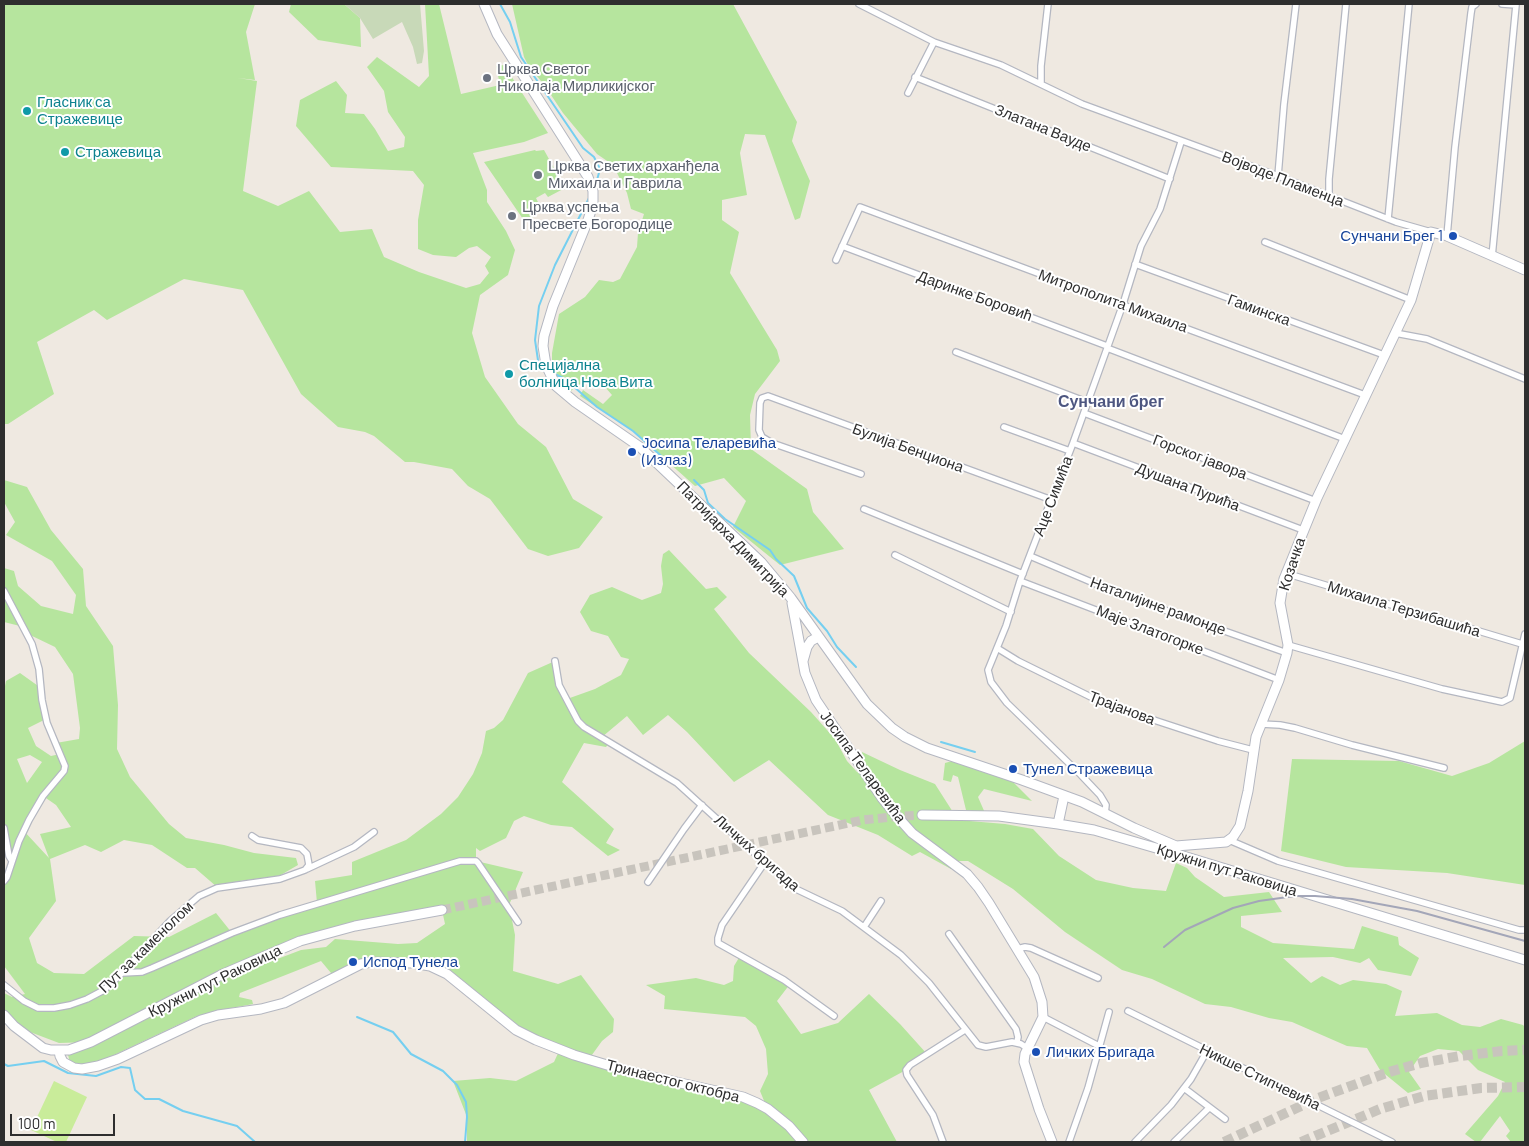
<!DOCTYPE html>
<html>
<head>
<meta charset="utf-8">
<style>
  body { margin:0 }
  #map { position:relative; width:1529px; height:1146px; overflow:hidden; background:#efe9e1; font-family:Barlow,sans-serif }
  canvas { display:block }
  .frame { position:absolute; inset:0; border:5px solid #2e2e2e; pointer-events:none }
  .scale { position:absolute; left:10px; top:1114px; width:105px; height:22px; box-sizing:border-box; border:2px solid #2e2e2e; border-top:0; padding-left:6px; font-size:15px; line-height:18px; white-space:nowrap; color:#2e2e2e; -webkit-text-stroke:4px #fff; paint-order:stroke }
</style>
</head>
<body>
<div id="map">
<canvas width="1529" height="1146"></canvas>
<div class="frame"></div>
<div class="scale">100 m</div>
</div>
<script>
const g = document.querySelector('canvas').getContext('2d');
g.lineJoin = 'round';
function fillPath(path, color) { g.fillStyle = color; g.fill(path, 'evenodd'); }
const toPath = rows => new Path2D(rows.map(r => 'M' + r).join(''));
function trace(path, color, width, dash) { g.strokeStyle = color; g.lineWidth = width; g.lineCap = dash ? 'butt' : 'round'; g.setLineDash(dash || []); g.stroke(path); }
function label(font, color, halo, rows, align = 'center') {
  g.font = font + ' Barlow,sans-serif'; g.lineWidth = 4; g.setLineDash([]); g.textBaseline = 'middle'; g.strokeStyle = halo; g.fillStyle = color; for (const [text, x, y, turn = 0] of rows) {
    g.save(); g.translate(x, y); g.rotate((+turn || 0) * Math.PI / 180); g.textAlign = isNaN(turn) ? turn : align; if (halo) g.strokeText(text, 0, 0); g.fillText(text, 0, 0); g.restore();
  }
}
fillPath(toPath([
  [4,4,255,4,246,32,255,80,238,78,257,81,243,191,278,206,309,191,340,232,372,229,384,257,419,272,466,288,480,284,489,273,485,266,491,257,477,246,469,248,456,257,433,255,418,249,418,220,424,185,413,171,331,167,296,126,300,100,336,81,347,95,345,113,364,114,375,129,388,151,404,147,405,137,388,112,384,91,367,67,377,57,419,87,429,76,425,4,439,4,461,94,500,85,496,66,504,65,548,133,524,142,473,153,487,190,487,202,506,231,515,250,508,275,480,295,472,333,485,377,518,424,546,447,573,499,603,517,579,548,548,556,528,549,490,499,468,486,452,469,414,462,405,462,374,436,365,432,338,427,301,394,243,290,184,279,107,320,94,310,37,342,54,394,8,424,4,424],
  [291,4,344,4,360,18,361,47,318,40,289,12],
  [512,4,733,4,797,122,792,141,810,181,800,218,795,220,765,135,745,134,740,153,747,195,722,200,722,220,739,232,730,273,777,350,780,361,755,394,750,415,751,449,807,489,813,512,844,549,780,565,733,527,746,501,724,478,695,486,633,431,580,396,583,390,603,404,612,395,597,378,576,386,570,392,560,383,552,368,552,353,559,314,585,297,599,280,613,282,620,279,637,247,638,233,644,214,631,209,627,193,613,165,597,154,563,113,545,86,528,65,524,57],
  [535,150,536,151,544,150,565,188,548,197,545,193,536,198,539,204,529,210,533,218,525,222,484,162],
  [4,480,27,487,51,530,83,569,86,606,113,646,118,705,117,749,130,777,169,824,186,838,224,845,254,853,296,858,298,865,279,876,240,881,217,887,195,868,187,868,152,845,124,840,101,852,85,845,50,859,56,901,29,938,37,963,54,973,84,974,134,936,169,937,216,913,232,933,317,903,315,881,352,875,352,862,406,840,441,814,458,797,473,774,482,753,486,731,494,728,503,720,528,673,555,661,555,668,567,699,595,689,621,675,629,659,621,657,608,636,591,631,580,612,590,595,612,587,642,600,661,593,663,584,661,566,663,554,669,550,706,589,717,587,727,597,714,609,749,653,811,712,835,739,847,761,857,772,862,752,900,770,935,784,958,820,1005,824,1033,829,1059,856,1096,880,1133,888,1166,891,1176,863,1187,868,1195,877,1224,897,1269,892,1282,912,1241,916,1241,927,1273,943,1354,949,1362,926,1398,937,1399,945,1419,958,1411,976,1378,970,1369,958,1360,963,1333,957,1283,958,1311,983,1322,976,1340,985,1353,980,1386,984,1402,991,1395,1016,1437,1013,1462,1025,1480,1027,1501,1019,1523,1025,1525,1027,1525,1142,1511,1142,1506,1136,1510,1131,1500,1116,1480,1142,1476,1142,1465,1134,1498,1096,1505,1082,1478,1070,1459,1051,1438,1049,1420,1056,1409,1072,1421,1089,1408,1093,1380,1070,1367,1048,1347,1046,1292,1022,1269,1018,1231,1007,1205,1004,1152,979,1122,970,1065,932,1013,889,968,861,959,861,951,869,920,852,912,856,878,835,828,815,769,760,734,782,687,732,668,715,643,735,627,716,602,737,610,742,606,747,584,743,562,782,614,829,606,843,620,850,608,856,572,827,551,825,524,816,514,821,506,838,480,851,476,848,476,861,523,872,509,905,515,935,513,971,558,984,581,975,614,1019,613,1032,602,1041,589,1059,767,1108,760,1091,768,1074,766,1049,756,1026,745,1017,664,1009,665,996,646,985,696,978,724,985,733,981,734,966,740,956,790,984,777,1001,801,1034,838,1023,869,994,900,1024,927,1054,906,1070,869,1090,897,1142,467,1142,467,1117,453,1081,490,1078,516,1081,554,1062,560,1049,531,1038,430,966,371,962,342,972,331,973,321,961,240,993,239,997,252,1000,253,1004,221,1010,197,1016,97,1063,82,1065,70,1062,68,1055,72,1053,88,1048,225,979,301,950,326,947,335,939,398,944,417,943,445,924,442,910,300,941,91,1042,59,1043,30,1032,11,1018,4,1011,4,993,12,997,25,994,4,966,4,880,12,861,4,832,4,691,6,681,20,673,41,688,46,719,28,728,36,746,51,756,60,754,56,743,79,739,80,728,73,674,55,647,28,634,24,627,4,622,4,568,14,571,18,586,41,606,73,614,76,595,52,561,6,535,15,522,4,502],
  [30,755,42,762,27,783,17,759],
  [43,796,56,805,71,827,40,834,49,858,23,830],
  [1525,741,1525,885,1447,873,1346,867,1281,851,1292,759,1399,761,1452,776,1489,763],
  [952,761,1010,779,1032,801,984,789,978,797,985,813,966,810,958,777,953,775,951,782,943,780,945,763]
]), '#b6e59e');
fillPath(toPath([
  [344,4,420,4,424,51,422,63,417,64,413,47,402,22,373,39,360,18]
]), '#c8d9b8');
fillPath(toPath([
  [54,1081,87,1097,66,1142,57,1142,31,1130]
]), '#c9ec9a');
trace(toPath([
  [500,4,510,22,521,57,583,148,594,157,600,169,597,180],
  [539,367,535,340,539,306,555,265,589,198],
  [555,374,565,379,597,407,633,431,667,461],
  [694,480,704,490,708,503,725,519,770,550,776,559,794,576,807,608,827,631,837,647,856,667],
  [941,742,975,752],
  [357,1017,393,1032,411,1054,443,1071,457,1085,466,1102,467,1117,465,1142],
  [4,1064,8,1066,44,1061,68,1073,96,1076,121,1067,130,1068,135,1090,145,1099,159,1099,183,1111,237,1126,255,1142]
]), '#75cff0', 2);
trace(toPath([
  [442,910,863,820,891,817,922,815]
]), '#c8c4bd', 9, [9, 4.5]);
trace(toPath([
  [1224,1142,1318,1098,1389,1072,1421,1063,1460,1056,1502,1051,1525,1050],
  [1301,1142,1380,1109,1424,1096,1481,1088,1525,1087]
]), '#c8c4bd', 10, [10, 5]);
const street = toPath([
  [859,4,934,42,1001,65,1082,104,1278,176,1396,222,1431,232],
  [915,77,1170,179],
  [1041,84,1041,66,1048,4],
  [908,93,934,42],
  [1278,176,1284,104,1296,4],
  [1329,195,1329,179,1346,4],
  [1388,219,1409,4],
  [1447,236,1455,147,1471,13,1472,7,1476,4],
  [1265,242,1411,300],
  [842,246,1107,346],
  [1492,257,1516,5,1502,4],
  [836,260,860,207,1365,395],
  [1135,264,1384,355],
  [1395,333,1427,339,1525,379],
  [1107,348,1345,439],
  [956,352,1087,402],
  [1084,413,1316,501],
  [1004,427,1070,451],
  [1073,443,1303,530],
  [861,474,772,443,762,437,759,430,760,403,762,398,768,396,1052,500],
  [864,509,1023,574],
  [895,555,1011,612],
  [1030,556,1122,595,1287,653],
  [1285,573,1522,644],
  [1020,581,1279,680],
  [4,591,32,644,39,669,42,700,47,723,65,766,64,771,43,796,29,820,19,841,7,877,4,881],
  [1288,645,1442,689,1502,702,1510,698,1525,634],
  [997,648,1018,661,1105,704,1218,741,1253,750],
  [555,661,559,685,578,721,584,727,677,783,769,866,798,890,842,911,901,955,929,983,978,1045,986,1047,1012,1042,1021,1044,1027,1048],
  [1261,724,1280,725,1295,728,1352,745,1444,768],
  [1105,814,1106,805,1100,795,1081,775,1007,703,991,682,988,670,1006,626,1020,581,1073,443,1123,304,1141,246,1160,209,1181,142],
  [4,828,9,856,12,861],
  [1229,840,1278,861,1519,930,1525,930],
  [765,862,722,925,718,938,718,943,784,980,834,1016],
  [307,869,354,847,374,832],
  [648,882,684,829,702,805],
  [864,927,881,901],
  [949,934,1016,1029,1018,1037,1017,1042],
  [1017,949,1025,947,1031,948,1098,978],
  [122,973,142,972,152,968,232,933,280,915,460,861,476,861,478,863,518,922],
  [4,985,24,1001,38,1008,54,1008,70,1005,87,999,104,990,122,973,170,921,199,896,217,888,280,879,305,870,309,865,307,854,301,848,258,840,252,836],
  [1128,1011,1392,1142],
  [1043,1017,1099,1046],
  [1184,1088,1225,1119],
  [943,1142,933,1115,907,1075,906,1070,910,1065,965,1030],
  [1069,1142,1088,1088,1109,1012],
  [1135,1142,1171,1105,1191,1079,1207,1051],
  [1174,1142,1209,1108]
]);
const secondary = toPath([
  [484,4,497,34,588,177,593,191,593,204,588,220,553,306,544,336,543,346,546,365,556,386,575,402,640,447,761,562,791,598,867,704,892,728,905,737,927,748,1022,780,1082,802,1134,828,1176,846,1226,842,1233,837,1240,826,1248,791,1256,737,1279,680,1287,653,1288,645,1280,603,1284,579,1317,498,1411,300,1431,232,1447,236,1525,270],
  [792,603,805,673,816,700,882,798,895,814,912,833,967,874,978,887,989,903,1034,977,1042,1002,1043,1017,1025,1054,1024,1062,1039,1109,1052,1142],
  [803,661,807,647,811,641,818,637],
  [922,815,999,816,1058,824,1094,830,1180,855,1525,960],
  [1058,824,1064,796],
  [4,1015,14,1026,43,1048,51,1050,69,1050,91,1042,223,974,300,941,355,926,442,910],
  [59,1051,60,1056,63,1062,74,1068,82,1069,98,1066,118,1059,201,1020,218,1015,261,1009,284,1003,361,964,371,962,412,963,430,966,447,974,516,1030,536,1040,574,1055,627,1071,743,1097,757,1103,768,1109,789,1126,803,1142]
]);
trace(street, '#b4b7c1', 8);
trace(secondary, '#b4b7c1', 11);
trace(street, '#fff', 5.5);
trace(secondary, '#fff', 9);
trace(toPath([
  [1164,947,1185,930,1233,908,1259,901,1295,896,1315,896,1352,899,1417,911,1525,941]
]), '#a3a6b8', 2);
for (const [x, y, r, color] of [
  [487,78,5,"#6b7280"],
  [27,111,5,"#0f9aa8"],
  [65,152,5,"#0f9aa8"],
  [538,175,5,"#6b7280"],
  [512,216,5,"#6b7280"],
  [1453,236,5,"#1a4fb4"],
  [509,374,5,"#0f9aa8"],
  [632,452,5,"#1a4fb4"],
  [1013,769,5,"#1a4fb4"],
  [353,962,5,"#1a4fb4"],
  [1036,1052,5,"#1a4fb4"]
]) { const dot = new Path2D(); dot.arc(x, y, r, 0, 2 * Math.PI); g.fillStyle = color; g.fill(dot); trace(dot, '#fff', 2); }
label('15px', '#5b616d', '#fff', [
  ["Црква Светог",497,69],
  ["Николаја Мирликијског",497,86],
  ["Црква Светих арханђела",548,166],
  ["Михаила и Гаврила",548,183],
  ["Црква успења",522,207],
  ["Пресвете Богородице",522,224]
], 'left');
label('15px', '#0d838f', '#fff', [
  ["Гласник са",37,102],
  ["Стражевице",37,119],
  ["Стражевица",75,152],
  ["Специјална",519,365],
  ["болница Нова Вита",519,382]
], 'left');
label('15px', '#2e2e2e', '#fff', [
  ["Златана Вауде",1043,128,22],
  ["Војводе Пламенца",1283,179,21],
  ["Даринке Боровић",975,296,20],
  ["Митрополита Михаила",1113,301,20],
  ["Гаминска",1259,310,20],
  ["Булија Бенциона",908,448,20],
  ["Горског јавора",1200,457,21],
  ["Душана Пурића",1188,487,21],
  ["Аце Симића",1053,496,-69],
  ["Патријарха Димитрија",733,539,46],
  ["Козачка",1292,564,-72],
  ["Наталијине рамонде",1158,606,20],
  ["Михаила Терзибашића",1404,609,17],
  ["Маје Златогорке",1150,630,21],
  ["Трајанова",1122,708,21],
  ["Јосипа Теларевића",863,767,54],
  ["Личких бригада",757,853,41],
  ["Кружни пут Раковица",1227,870,17],
  ["Пут за каменолом",146,947,-44],
  ["Кружни пут Раковица",215,981,-26],
  ["Никше Стипчевића",1260,1077,26],
  ["Тринаестог октобра",673,1081,14]
]);
label('15px', '#164399', '#fff', [
  ["Сунчани Брег 1",1443,236,"right"],
  ["Јосипа Теларевића",642,443],
  ["(Излаз)",642,460],
  ["Тунел Стражевица",1023,769],
  ["Испод Тунела",363,962],
  ["Личких Бригада",1046,1052]
], 'left');
label('bold 16px', '#4d5680', '#fff', [
  ["Сунчани брег",1111,402]
]);
</script>
</body>
</html>
